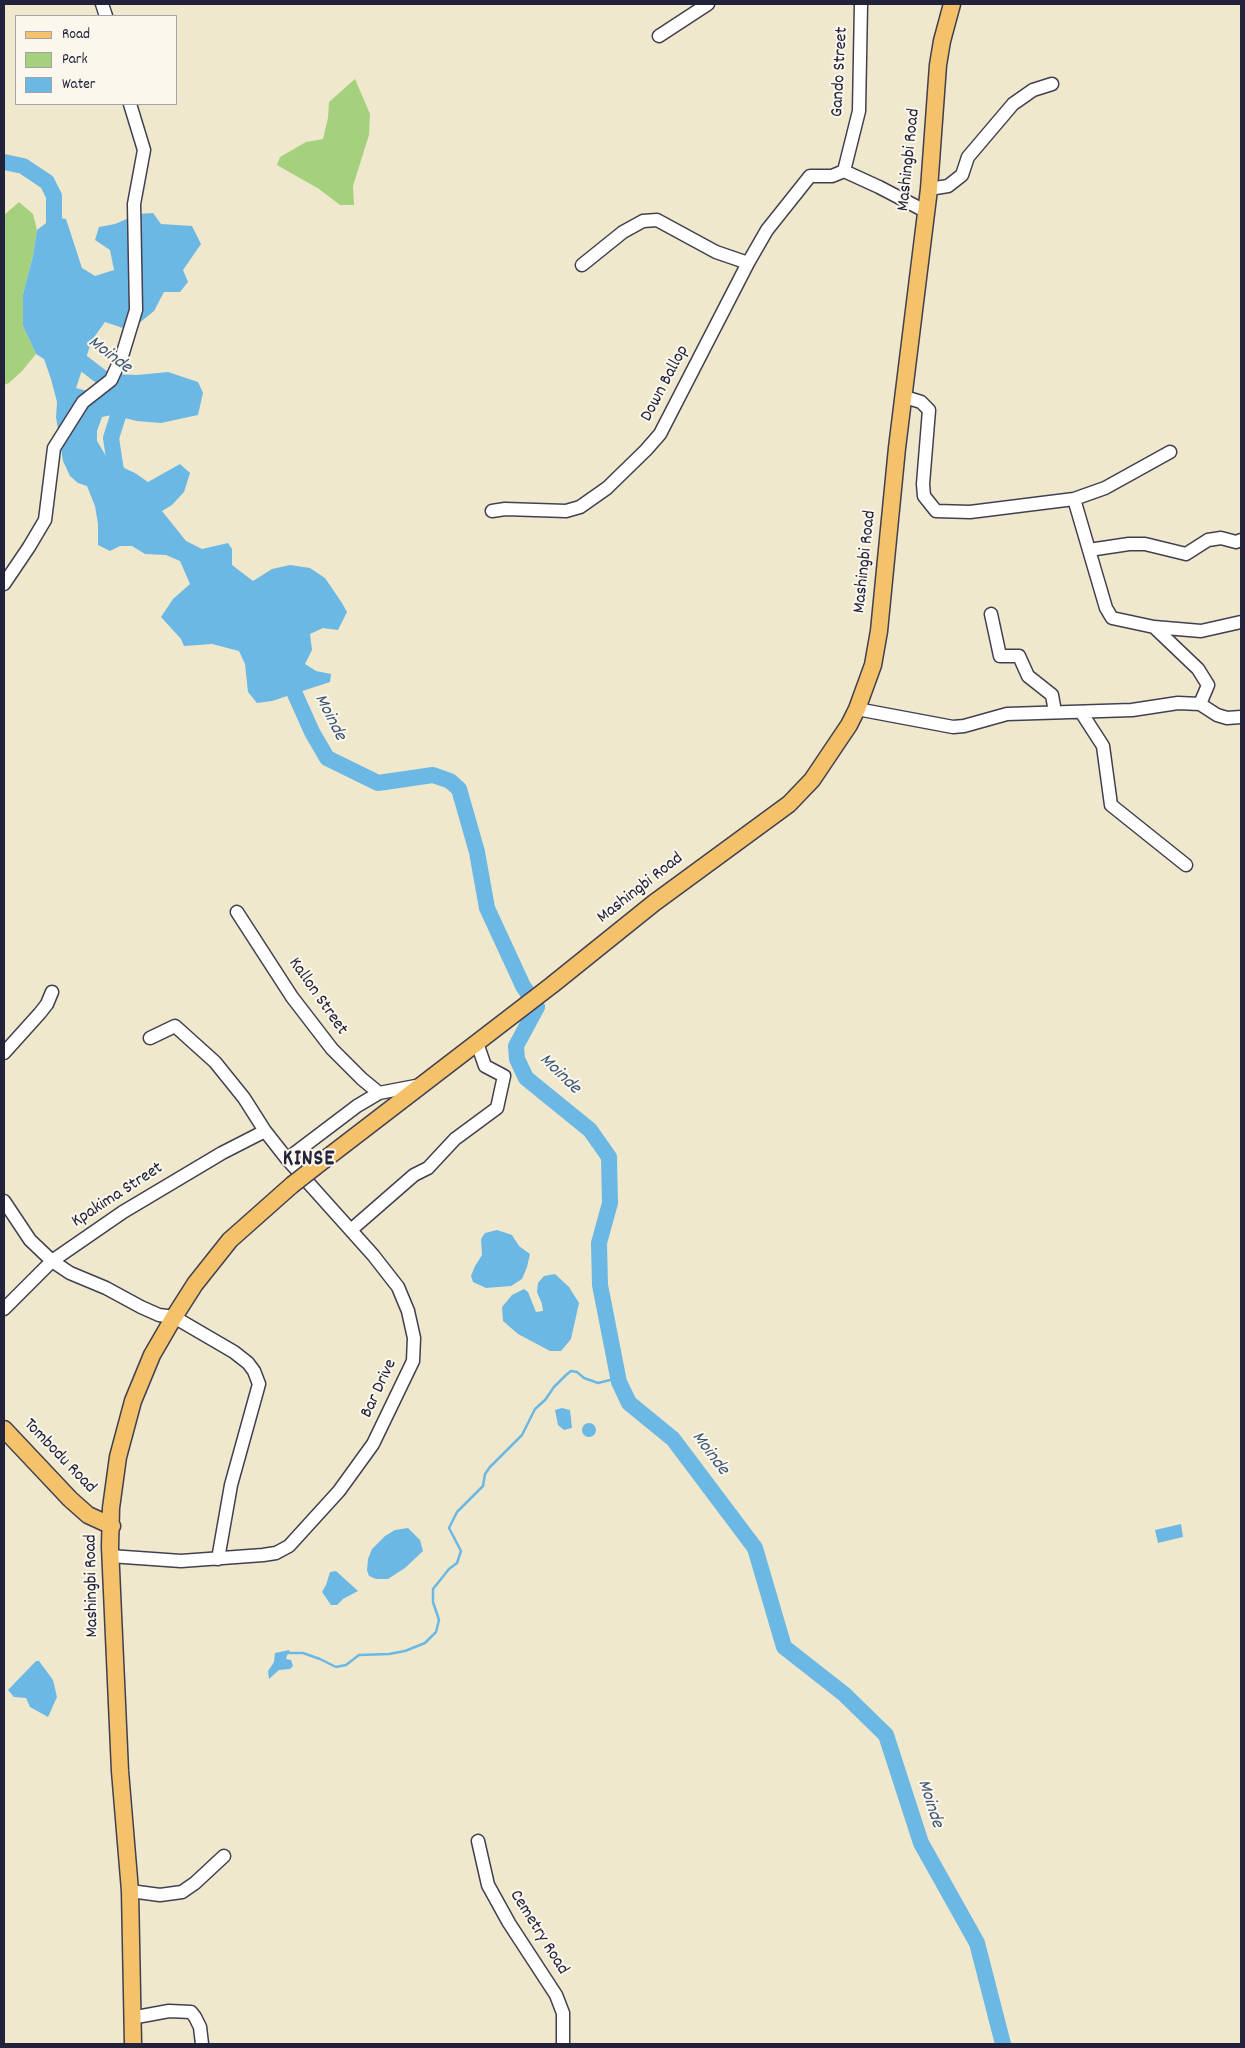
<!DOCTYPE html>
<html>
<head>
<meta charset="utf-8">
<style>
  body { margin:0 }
  #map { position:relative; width:1245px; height:2048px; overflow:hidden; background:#f0e8cc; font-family:Dekko,sans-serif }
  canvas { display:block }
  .frame { position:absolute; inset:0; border:5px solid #22223b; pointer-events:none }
  .legend { position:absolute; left:15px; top:15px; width:162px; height:90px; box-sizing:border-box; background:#fbf7ec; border:1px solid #a4a2a5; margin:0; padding:6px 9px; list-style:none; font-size:15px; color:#22223b }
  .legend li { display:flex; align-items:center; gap:10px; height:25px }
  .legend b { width:25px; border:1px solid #a4a2a5 }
</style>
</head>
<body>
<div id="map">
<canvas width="1245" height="2048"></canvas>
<div class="frame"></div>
<ul class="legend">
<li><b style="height:6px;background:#f3c26a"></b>Road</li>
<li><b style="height:14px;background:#a5d07d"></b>Park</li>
<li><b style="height:14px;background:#6bb8e5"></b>Water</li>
</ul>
</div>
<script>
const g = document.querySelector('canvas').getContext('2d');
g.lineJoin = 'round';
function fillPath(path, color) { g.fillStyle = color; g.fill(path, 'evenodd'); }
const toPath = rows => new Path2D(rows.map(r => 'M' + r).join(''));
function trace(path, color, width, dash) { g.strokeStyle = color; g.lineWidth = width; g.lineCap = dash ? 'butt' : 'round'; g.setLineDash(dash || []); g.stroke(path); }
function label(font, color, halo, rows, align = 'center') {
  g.font = font + ' Dekko,sans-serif'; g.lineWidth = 4; g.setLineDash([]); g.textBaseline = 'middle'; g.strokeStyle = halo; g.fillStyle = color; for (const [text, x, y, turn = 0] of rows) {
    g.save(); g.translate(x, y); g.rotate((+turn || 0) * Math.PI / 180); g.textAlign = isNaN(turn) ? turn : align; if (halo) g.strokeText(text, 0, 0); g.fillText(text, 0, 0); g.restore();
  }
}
fillPath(toPath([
  [355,79,370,114,369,135,353,186,354,205,340,205,319,189,277,165,280,157,306,142,323,139,328,118,329,102],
  [19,202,33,214,37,230,33,256,23,294,23,326,36,354,22,371,9,383,4,385,4,215]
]), '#a5d07d');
fillPath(toPath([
  [153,213,161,224,192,226,201,244,183,270,188,282,180,292,164,292,154,311,138,324,123,328,105,322,92,340,76,388,91,392,111,374,137,375,168,372,198,382,203,393,198,415,161,423,137,421,112,415,102,417,97,431,97,441,109,461,135,473,148,482,180,464,190,473,184,492,172,505,162,511,186,541,202,549,228,543,232,549,232,565,253,581,272,569,290,565,310,568,325,578,342,603,347,612,338,630,323,628,310,634,312,650,305,664,316,671,331,674,330,682,272,701,257,703,248,692,245,664,239,651,212,644,184,646,181,639,161,617,173,599,190,584,180,561,166,555,145,554,132,546,120,546,110,551,98,545,98,524,95,506,87,486,78,483,70,476,63,461,56,417,57,402,51,379,44,359,36,354,23,326,23,294,33,256,37,230,54,217,66,219,82,268,95,276,114,270,110,250,95,240,99,227,115,224,138,214],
  [497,1230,512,1235,519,1246,530,1254,527,1267,522,1279,511,1286,486,1288,473,1282,471,1276,475,1266,482,1255,481,1239,485,1233],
  [555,1274,569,1287,579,1303,571,1339,561,1351,550,1351,518,1334,503,1321,502,1307,512,1295,524,1289,528,1292,536,1312,543,1311,542,1304,537,1292,538,1283,544,1276],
  [562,1408,570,1410,572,1428,564,1430,558,1425,555,1410],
  '582 1430a7 7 0 1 1 14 0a7 7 0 1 1-14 0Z',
  [1181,1524,1183,1537,1158,1543,1155,1530],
  [408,1528,420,1540,423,1551,405,1568,388,1579,376,1579,369,1576,367,1570,368,1559,372,1549,385,1536,395,1530],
  [336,1571,358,1591,343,1599,337,1605,331,1605,322,1592,326,1585,330,1572],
  [289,1650,290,1653,287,1655,286,1659,291,1660,293,1666,290,1669,279,1670,269,1679,268,1671,274,1662,275,1653],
  [36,1661,39,1661,53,1680,57,1697,48,1717,30,1707,26,1698,14,1697,8,1690]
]), '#6bb8e5');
trace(toPath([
  [290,1653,303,1653,320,1659,336,1667,346,1665,359,1655,389,1654,405,1651,425,1643,436,1632,439,1620,433,1602,433,1589,449,1569,457,1563,461,1551,449,1528,457,1512,483,1486,485,1474,490,1467,522,1435,535,1409,545,1400,554,1387,566,1375,571,1371,577,1372,584,1378,598,1383,618,1378]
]), '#6bb8e5', 2.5);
trace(toPath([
  [4,162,23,166,47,182,54,196,54,239],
  [66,350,108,382,119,385,125,394,111,438,118,484],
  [291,673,295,694,312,732,327,758,378,783,433,775,450,781,459,789,477,852,487,908,523,986,537,1007,516,1046,517,1059,526,1078,590,1130,609,1157,610,1203,599,1243,600,1285,619,1382,629,1403,673,1439,755,1548,784,1647,844,1694,886,1735,921,1843,977,1943,1003,2044]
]), '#6bb8e5', 16);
const minor = toPath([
  [102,4,106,16],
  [659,36,708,4],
  [844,171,859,111,861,4],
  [929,189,948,186,962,175,968,157,1013,104,1033,90,1052,84],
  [582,265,623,232,643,221,657,220,716,252,748,263],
  [905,397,921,402,929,410,923,484,924,496,936,511,970,512,1074,499,1105,488,1170,452],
  [1074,499,1106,608,1112,618,1154,627,1198,669,1208,685,1200,704],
  [492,511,505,509,566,511,580,507,607,488,646,450,660,434,748,263,767,230,810,176,832,176,844,171,879,187,925,211],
  [1089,550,1129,544,1145,544,1186,554,1208,540,1221,538,1236,542,1241,540],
  [4,584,29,547,45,520,54,448,83,402,111,380,122,356,136,310,134,204,144,150,130,104],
  [991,614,1000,656,1019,656,1028,676,1052,695,1055,712],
  [1154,627,1201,631,1241,622],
  [857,709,953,727,964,726,1007,714,1132,710,1178,703,1200,704,1217,715,1227,718,1241,717],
  [1081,712,1103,746,1111,805,1186,865],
  [237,912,292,997,332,1049,362,1079,379,1093],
  [4,1053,40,1013,47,1004,52,992],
  [287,1159,357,1106,379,1093,421,1085],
  [4,1201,30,1240,52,1261,70,1273,106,1288,141,1307,159,1315,174,1317,234,1352,248,1363,254,1371,259,1384,231,1485,218,1559],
  [352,1229,414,1175,428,1168,455,1139,497,1108,504,1076,485,1066,477,1043],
  [4,1309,52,1261,123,1212,222,1153,265,1131],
  [110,1556,181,1561,263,1555,276,1553,289,1546,339,1491,373,1444,413,1361,414,1338,408,1311,398,1287,373,1255,287,1159,265,1131,244,1098,215,1062,175,1026,150,1038],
  [478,1841,488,1885,509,1923,556,1995,563,2013,563,2044],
  [130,1891,160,1895,182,1892,195,1883,224,1856],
  [131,2018,169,2011,191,2012,195,2017,200,2027,202,2044]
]);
const major = toPath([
  [315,1167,552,985,654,903,789,804,812,780,849,725,857,709,873,665,879,631,897,448,929,189,938,65,942,41,952,4],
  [4,1429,70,1499,88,1515,112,1526],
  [133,2044,130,1891,120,1771,110,1547,111,1508,118,1457,133,1401,152,1355,174,1317,195,1284,230,1240,292,1185]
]);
trace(minor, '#414051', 15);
trace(major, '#414051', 19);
trace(minor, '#fff', 12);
trace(major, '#f3c26a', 16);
const majorBridge = toPath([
  [292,1185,315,1167]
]);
trace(majorBridge, '#414051', 19, []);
trace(majorBridge, '#f3c26a', 16);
label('18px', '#22223b', '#fbf7ec', [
  ["Gando Street",841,72,-87],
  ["Mashingbi Road",910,160,-84],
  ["Down Ballop",666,384,-62],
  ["Mashingbi Road",866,562,-84],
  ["Mashingbi Road",641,889,-38],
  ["Kallon Street",317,997,55],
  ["Kpakima Street",118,1196,-33],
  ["Bar Drive",380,1389,-65],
  ["Tombodu Road",59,1457,46],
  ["Mashingbi Road",93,1586,-91],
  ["Cemetry Road",538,1933,58]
]);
label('italic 19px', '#3c5676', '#fbf7ec', [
  ["Moinde",109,356,37],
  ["Moinde",329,718,63],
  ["Moinde",559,1075,44],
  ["Moinde",709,1454,53],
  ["Moinde",929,1804,72]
]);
g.letterSpacing = '1px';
label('bold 22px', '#22223b', '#fbf7ec', [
  ["KINSE",309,1161]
]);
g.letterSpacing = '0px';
</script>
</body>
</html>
